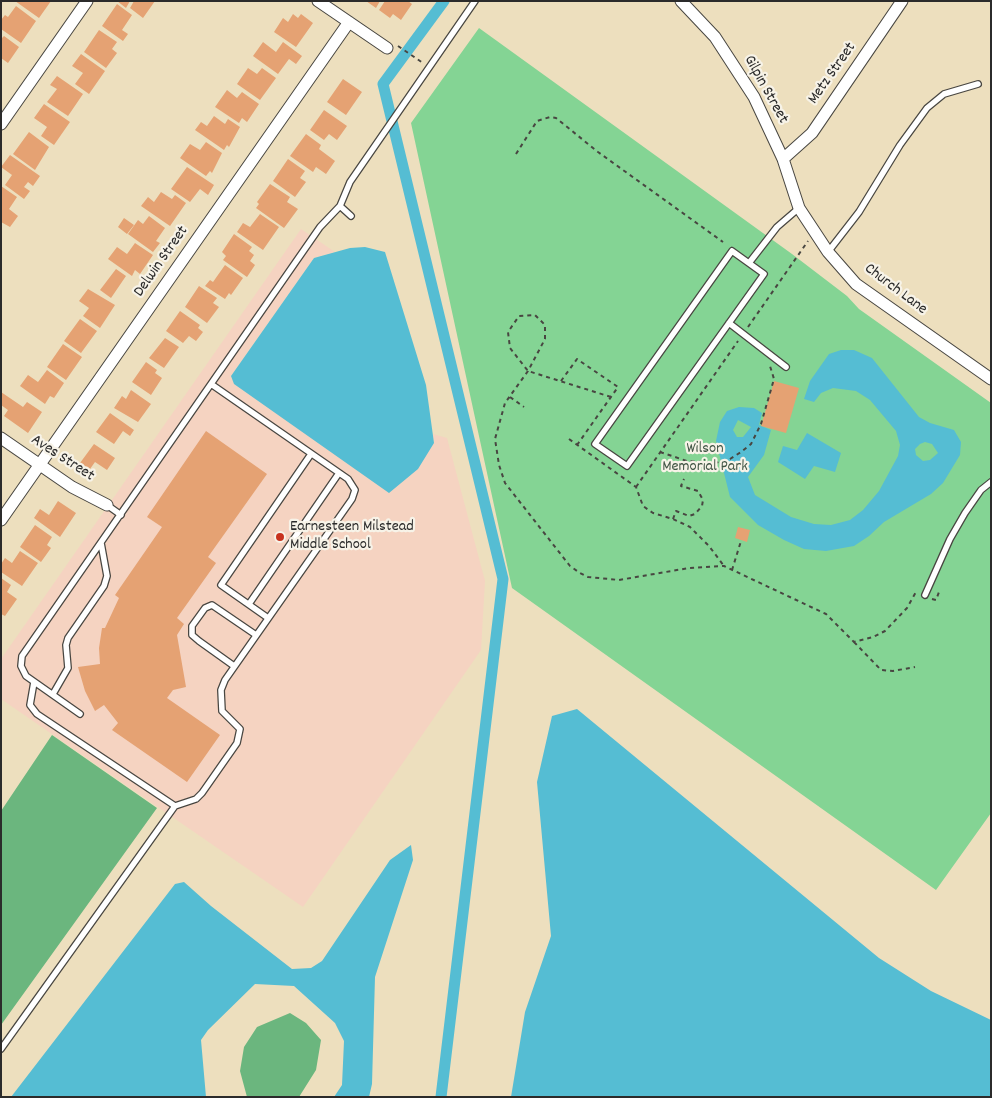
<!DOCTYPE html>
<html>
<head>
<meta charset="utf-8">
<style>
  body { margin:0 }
  #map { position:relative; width:992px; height:1098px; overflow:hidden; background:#eddfbe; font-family:Dekko,sans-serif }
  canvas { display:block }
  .frame { position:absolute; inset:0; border:2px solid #2b2b2b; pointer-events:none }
</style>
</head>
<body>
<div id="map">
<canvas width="992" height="1098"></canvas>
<div class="frame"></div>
</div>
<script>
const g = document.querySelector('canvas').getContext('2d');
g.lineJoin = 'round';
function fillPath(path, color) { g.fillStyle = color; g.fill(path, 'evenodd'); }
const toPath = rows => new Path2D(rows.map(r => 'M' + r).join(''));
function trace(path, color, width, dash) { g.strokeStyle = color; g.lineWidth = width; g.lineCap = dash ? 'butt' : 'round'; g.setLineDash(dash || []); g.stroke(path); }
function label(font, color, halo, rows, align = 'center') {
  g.font = font + ' Dekko,sans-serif'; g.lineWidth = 4.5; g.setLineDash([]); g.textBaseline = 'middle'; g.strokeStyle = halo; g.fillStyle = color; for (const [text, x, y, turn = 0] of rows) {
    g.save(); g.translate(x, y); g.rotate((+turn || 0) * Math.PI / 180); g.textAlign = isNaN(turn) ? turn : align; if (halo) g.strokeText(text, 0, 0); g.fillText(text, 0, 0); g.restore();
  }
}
fillPath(toPath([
  [301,229,335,252,314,258,231,376,234,384,434,443,433,434,447,438,485,581,481,650,303,907,1,699,1,659]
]), '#f5d3c1');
fillPath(toPath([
  [479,28,792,254,847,296,859,309,991,403,991,813,936,890,512,588,411,123]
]), '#84d494');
fillPath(toPath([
  [52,735,157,808,1,1025,1,811],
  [290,1013,306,1023,321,1040,316,1070,299,1097,247,1097,240,1071,244,1047,257,1027]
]), '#6bb67e');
fillPath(toPath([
  [365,247,385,252,426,385,434,443,418,469,389,493,234,384,231,376,314,258,350,248],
  [841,350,854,350,872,358,919,417,930,423,954,430,961,442,960,455,943,483,931,494,884,522,869,536,854,546,826,551,804,549,784,540,758,525,730,497,716,441,720,422,727,411,739,407,754,408,762,413,759,425,771,430,764,455,748,477,755,495,791,517,814,524,831,525,850,520,863,510,879,491,898,456,900,445,896,431,870,400,856,391,833,388,821,393,814,402,804,399,810,381,829,354],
  [738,420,751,427,743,437,737,437,733,430],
  [925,442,932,444,938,453,930,460,923,461,916,455,915,449,920,444],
  [807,433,841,453,835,472,814,466,805,479,778,462,783,446,797,450],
  [577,709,879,958,931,991,991,1020,991,1097,511,1097,525,1012,551,936,537,782,552,716],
  [411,845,413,860,375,977,372,1084,369,1097,334,1097,342,1085,344,1041,335,1023,294,986,255,984,208,1030,201,1040,206,1097,11,1097,175,884,184,882,211,906,292,969,311,968,322,961,390,860]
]), '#55bdd3');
trace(toPath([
  [441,1097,503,579,383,84,444,1]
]), '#55bdd3', 11);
fillPath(toPath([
  [15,1,51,1,39,18],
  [117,1,130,1,126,8],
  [134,1,155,1,143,18,130,8],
  [366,1,380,1,376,8],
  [385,1,408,1,412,4,401,20,393,14,390,18,379,10],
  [117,4,132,15,122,30,128,34,123,41,102,26],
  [16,6,36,21,21,43,1,29,1,20,5,15,8,17],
  [293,14,298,18,301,14,313,23,296,47,274,32,283,18,288,22],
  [99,30,117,42,112,49,117,53,106,68,84,52],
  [4,36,19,47,8,63,1,58,1,39],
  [263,42,276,52,283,42,302,56,296,64,289,59,278,74,253,56],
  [81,54,105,71,89,94,75,84,83,73,72,66],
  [248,68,257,74,262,68,276,78,260,100,237,84],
  [57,76,83,94,68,116,47,102,57,89,50,85],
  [343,79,362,92,346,115,327,102],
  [227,90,237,98,242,92,259,104,247,122,242,118,239,123,215,107],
  [44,104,70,122,54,145,41,136,47,127,34,118],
  [324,110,347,126,337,140,329,134,324,140,310,130],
  [214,116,225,124,228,119,240,127,229,147,227,145,224,150,195,130,201,122,207,126],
  [29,132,49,147,35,170,13,154],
  [306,134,321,145,319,149,335,161,326,174,316,167,313,172,290,156],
  [206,142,222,153,212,173,210,171,206,176,180,158,190,144,200,150],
  [10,155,40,176,33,186,28,182,24,187,30,191,24,199,5,185,12,175,1,167],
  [288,159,305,171,300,178,306,182,295,197,273,181],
  [187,167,214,185,208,195,200,189,190,202,171,189],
  [270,184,290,197,287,202,298,209,284,228,256,208,259,204,257,202],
  [1,186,17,197,9,209,18,216,10,227,1,222],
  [161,192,172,199,175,195,186,203,170,226,141,206,148,197,154,202],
  [260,214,279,227,263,250,237,232,243,223,250,227],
  [149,216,165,228,156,241,160,243,153,252,128,234,138,220,143,224],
  [124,218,134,225,127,234,118,227],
  [234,234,252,247,249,251,254,255,250,261,255,265,247,277,223,260,226,256,222,252],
  [135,243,153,255,140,274,135,270,132,276,108,259,117,247,127,254],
  [225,265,243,278,231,295,229,293,225,299,205,286,210,280,213,282],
  [116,269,126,276,111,298,100,290],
  [199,286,217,298,213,303,219,307,207,323,185,307],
  [88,289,115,305,100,328,83,316,89,308,79,301],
  [180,311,200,325,198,328,203,332,196,341,189,336,183,343,166,331],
  [80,319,97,331,81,353,64,341],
  [165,338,179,347,164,368,149,358],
  [63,344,82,357,66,380,47,367],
  [146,362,157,370,155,373,162,378,151,395,132,382],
  [47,370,64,383,54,398,50,396,45,404,20,386,28,375,38,382],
  [774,381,799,388,786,433,761,426],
  [131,390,151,404,138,422,114,408,122,396,126,399],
  [1,392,23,407,27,402,42,412,28,433,4,416,8,410,1,405],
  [110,413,134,430,130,436,123,431,114,444,96,432],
  [206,431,267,474,208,557,216,563,177,618,184,624,177,635,186,687,173,690,167,698,220,735,187,782,112,730,118,723,104,705,95,711,85,691,78,667,100,664,99,648,102,628,105,628,119,598,115,595,162,527,147,517],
  [94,444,115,458,107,470,95,462,90,469,80,463],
  [58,501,76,513,60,537,34,518,40,509,49,515],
  [35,525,52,537,47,545,51,548,41,562,20,547],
  [738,527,750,530,747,542,735,538],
  [20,551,38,563,22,586,1,572,1,564,5,558,12,563],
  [1,578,11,585,7,592,17,599,5,616,1,614]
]), '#e5a273');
const service = toPath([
  [351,216,340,206,350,182,475,1],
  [732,251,764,274,627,466,595,444,732,251],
  [828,252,859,212,900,145,927,108,944,94,978,84],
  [749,263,777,227,799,208],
  [729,323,786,367],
  [107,505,121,515],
  [925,595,950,539,965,513,981,490,991,482],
  [249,604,339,473],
  [268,618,221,585,311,454],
  [234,666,199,641,192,635,192,626,205,608,212,605,256,635],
  [34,682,30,705,37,714,175,806,196,799,202,793,237,743,240,729,222,711,221,690,225,680,352,499,355,490,348,479,211,384],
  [53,694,68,668,66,645,68,638,104,586,107,576,101,543],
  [80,714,26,676,21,666,22,656,320,227,340,206],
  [1,1049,175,806]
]);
const minor = toPath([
  [318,1,387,48],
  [681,1,715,37,754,97,783,159,799,208,828,252,856,284,991,379],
  [1,124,87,1],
  [783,159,812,133,902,1],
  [1,438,72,487,107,505],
  [1,520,349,22]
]);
trace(service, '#484641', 8);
trace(minor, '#484641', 13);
trace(toPath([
  [398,46,423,63],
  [516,154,537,121,550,117,556,118,598,152,723,242],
  [748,327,808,241],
  [561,381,577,359,618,387,577,445],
  [510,397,524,407],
  [611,397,528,371,510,348,508,332,519,316,535,315,545,325,545,339,528,371,505,403,495,439,499,465,505,483,570,566,580,573,588,577,619,580,689,568,724,566,826,614,854,642,873,637,885,631,907,608,916,592],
  [569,439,636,487,643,506,653,513,673,519,690,527,709,546,724,566],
  [660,452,687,461,715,463,730,459,741,452,751,444,761,424,774,379,770,366],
  [636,487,738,341],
  [673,519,676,511,689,516,695,514,702,506,703,500,698,491,681,486,684,479],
  [732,570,741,541],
  [932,599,936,600,939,592],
  [854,642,881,670,893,671,915,667]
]), '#484641', 2, [4, 4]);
trace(service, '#fff', 5.5);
trace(minor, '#fff', 11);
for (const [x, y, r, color] of [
  [280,537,5,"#c8321e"]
]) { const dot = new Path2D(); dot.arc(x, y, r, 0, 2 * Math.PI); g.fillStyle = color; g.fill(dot); trace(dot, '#f7f3e8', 2); }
label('16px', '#2b2b2b', '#f7f3e8', [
  ["Metz Street",833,74,-55],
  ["Gilpin Street",765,90,61],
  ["Delwin Street",162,262,-55],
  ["Church Lane",895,290,37],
  ["Aves Street",62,459,33]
]);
label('16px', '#415545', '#f7f3e8', [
  ["Wilson",705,450],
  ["Memorial Park",705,468]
]);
label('16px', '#2b2b2b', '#f7f3e8', [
  ["Earnesteen Milstead",290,528],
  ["Middle School",290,546]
], 'left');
</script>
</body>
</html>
